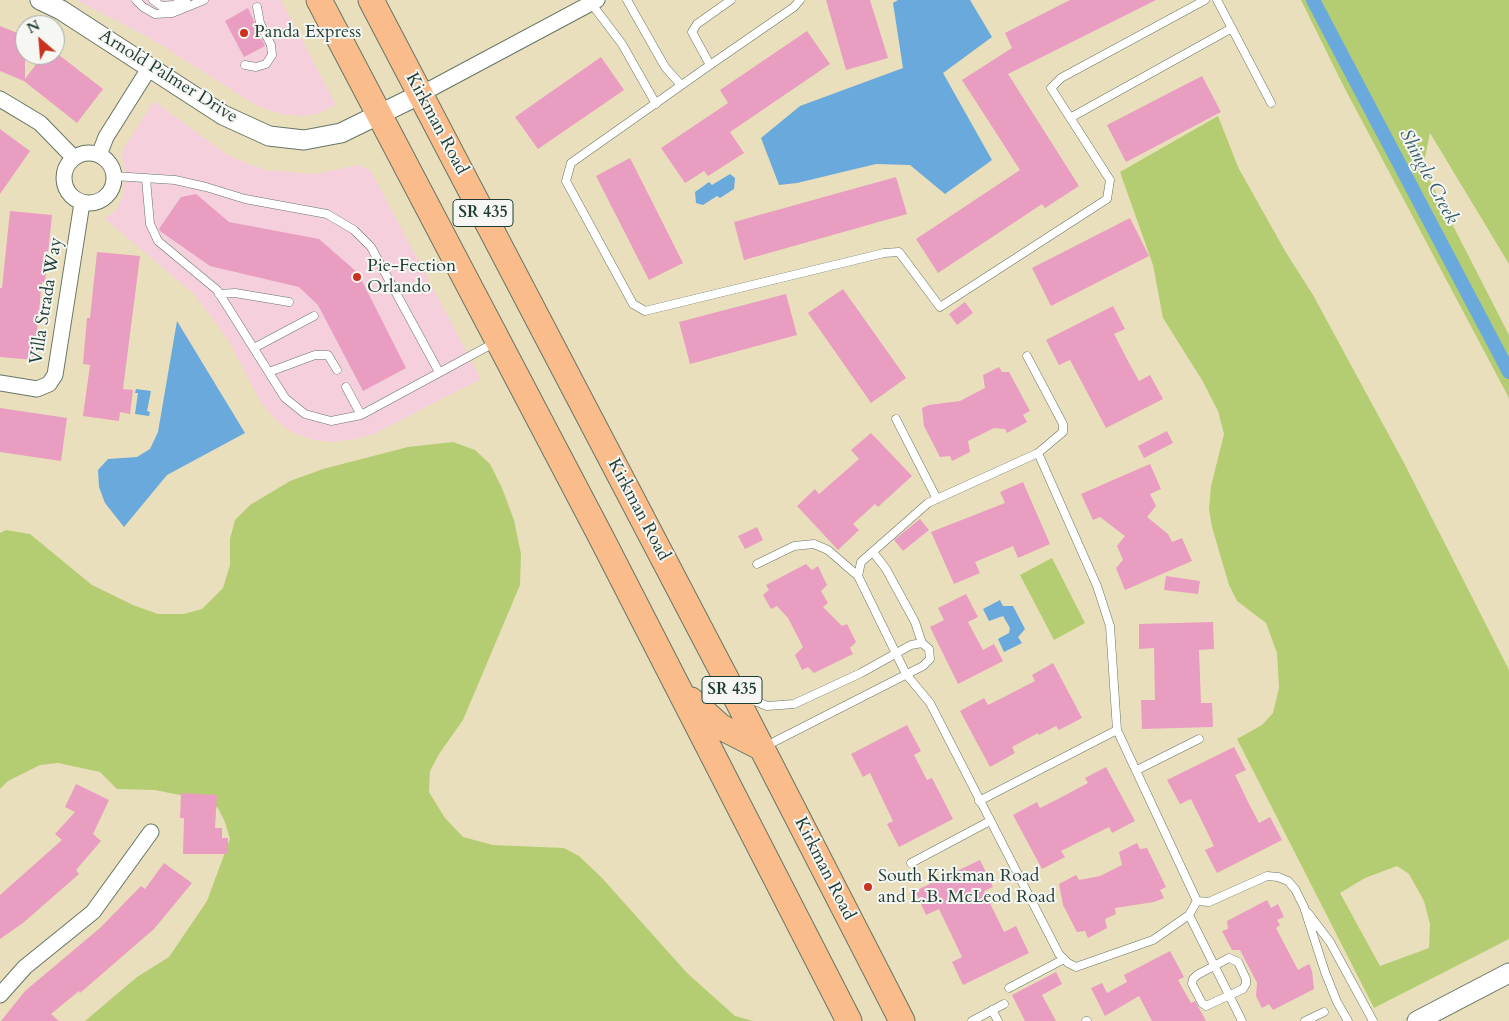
<!DOCTYPE html>
<html>
<head>
<meta charset="utf-8">
<style>
  body { margin:0 }
  #map { position:relative; width:1509px; height:1021px; overflow:hidden; background:#e9dfbc; font-family:Cardo,serif }
  canvas { display:block }
  .north { position:absolute; left:15px; top:15px; width:50px; height:50px; box-sizing:border-box; background:#f6f6f2; border:1px solid #a0aca6; border-radius:50%; rotate:333deg; font-size:14px; font-weight:700; line-height:20px; text-align:center; color:#1f3d34 }
  .north::after { content:''; display:block; margin:auto; width:18px; height:22px; background:#c8321e; clip-path:polygon(50% 0,100% 100%,50% 72%,0 100%) }
</style>
</head>
<body>
<div id="map">
<canvas width="1509" height="1021"></canvas>
<div class="north">N</div>
</div>
<script>
const g = document.querySelector('canvas').getContext('2d');
g.lineJoin = 'round';
function fillPath(path, color) { g.fillStyle = color; g.fill(path, 'evenodd'); }
const toPath = rows => new Path2D(rows.map(r => 'M' + r).join(''));
function trace(path, color, width, dash) { g.strokeStyle = color; g.lineWidth = width; g.lineCap = dash ? 'butt' : 'round'; g.setLineDash(dash || []); g.stroke(path); }
function label(font, color, halo, rows, align = 'center') {
  g.font = font + ' Cardo,serif'; g.lineWidth = 4; g.setLineDash([]); g.textBaseline = 'middle'; g.strokeStyle = halo; g.fillStyle = color; for (const [text, x, y, turn = 0] of rows) {
    g.save(); g.translate(x, y); g.rotate((+turn || 0) * Math.PI / 180); g.textAlign = isNaN(turn) ? turn : align; if (halo) g.strokeText(text, 0, 0); g.fillText(text, 0, 0); g.restore();
  }
}
fillPath(toPath([
  [76,0,281,0,336,105,318,114,303,116,281,114,257,106,150,38],
  [154,101,229,156,265,170,316,174,358,165,371,171,481,379,374,434,355,439,332,442,309,439,290,431,275,419,261,403,229,341,195,295,104,218,113,213,119,205,123,194,125,172,122,159,123,149]
]), '#f5cfdb');
fillPath(toPath([
  [1301,0,1509,0,1509,264,1430,133,1423,167,1509,335,1509,398,1344,87],
  [1218,116,1238,167,1285,251,1313,295,1403,461,1509,670,1509,939,1374,1008,1237,739,1262,725,1273,713,1279,688,1277,653,1266,623,1237,601,1229,585,1212,527,1209,509,1211,486,1224,434,1218,411,1202,380,1163,318,1153,265,1120,172],
  [1397,866,1409,874,1424,901,1430,924,1429,948,1380,966,1340,893,1365,878],
  [453,442,475,450,490,464,502,488,514,520,521,554,520,585,463,720,439,754,430,771,429,792,445,818,463,837,493,845,564,848,579,856,602,878,687,973,735,1016,753,1021,85,1021,137,977,169,957,207,901,230,839,225,822,218,808,205,800,155,790,117,789,100,772,58,763,40,765,8,781,0,789,0,533,6,530,30,534,92,585,133,605,158,614,184,614,202,609,223,588,230,565,230,539,235,520,250,505,290,481,323,469,408,447],
  [1052,558,1085,623,1054,640,1020,575]
]), '#b5cd72');
fillPath(toPath([
  [898,0,970,0,992,37,943,73,992,160,945,194,910,165,876,164,797,183,779,185,761,138,800,106,903,68,893,3],
  [730,174,735,178,734,189,720,198,717,196,703,205,696,203,695,192,709,182,712,185],
  [177,321,245,433,167,475,124,527,105,503,99,487,98,470,108,459,137,457,150,449,158,432],
  [136,389,151,391,147,411,150,412,149,416,135,414,138,393,135,393],
  [1000,600,1003,606,1013,606,1025,629,1018,637,1022,643,1004,652,998,639,1009,633,1010,628,1003,616,989,621,983,609]
]), '#69a9dc');
trace(toPath([
  [1313,0,1509,372]
]), '#69a9dc', 14);
fillPath(toPath([
  [826,0,870,0,888,58,846,70],
  [1070,0,1156,0,1008,74,1079,186,1045,208,1042,204,938,273,916,239,1020,170,962,80,1012,48,1005,33],
  [248,8,265,46,244,57,225,21],
  [0,26,25,36,25,79,43,55,59,55,103,89,77,123,24,81,0,71],
  [807,31,830,64,730,132,744,153,708,176,704,171,685,183,661,148,728,103,720,90],
  [601,57,624,90,538,149,515,117],
  [1202,76,1221,112,1126,162,1107,125],
  [0,129,30,151,0,194],
  [630,158,683,263,649,280,596,176],
  [896,177,907,214,744,260,734,222],
  [196,194,229,222,319,239,358,273,406,368,363,391,318,305,299,287,210,266,160,231,159,229,181,197],
  [10,211,52,215,45,282,42,282,34,360,0,357,0,288,2,288],
  [1130,218,1149,256,1051,306,1032,268],
  [97,252,140,256,123,389,133,390,130,414,120,412,119,421,83,416,90,365,83,364,87,318,90,318],
  [843,289,906,378,871,403,808,313],
  [786,294,797,335,690,364,679,322],
  [965,302,973,313,957,325,949,314],
  [1113,306,1125,329,1114,334,1129,363,1139,381,1150,375,1163,399,1106,428,1070,360,1059,365,1046,340],
  [999,367,1002,372,1009,372,1030,411,1023,415,1027,422,1007,433,1005,429,994,428,968,441,970,452,952,461,950,456,940,457,924,426,922,408,929,405,960,401,985,388,983,375],
  [0,408,67,418,61,461,0,452],
  [1167,431,1173,443,1144,458,1138,446],
  [871,433,912,476,878,507,875,504,853,524,859,530,838,550,797,506,815,489,819,494,859,459,851,450],
  [1150,464,1161,489,1150,494,1156,506,1147,517,1168,534,1172,542,1182,538,1192,561,1125,590,1116,568,1123,560,1117,546,1125,536,1100,517,1093,520,1081,494],
  [1023,482,1050,544,1018,558,1013,546,975,562,980,573,954,584,931,532,1005,503,1000,492],
  [920,519,929,530,903,551,894,540],
  [757,527,763,540,745,549,738,536],
  [806,564,812,570,818,566,827,585,821,591,828,603,823,607,842,626,847,624,856,642,850,648,853,654,814,673,808,667,802,670,795,655,803,647,788,618,777,606,771,609,763,595,769,590,766,585],
  [1166,576,1200,581,1198,594,1164,590],
  [966,594,978,617,968,622,983,650,994,644,1003,661,958,684,930,627,944,620,938,608],
  [1213,622,1214,649,1199,650,1201,703,1212,703,1213,727,1142,729,1141,700,1155,700,1154,648,1139,649,1139,624],
  [1053,663,1082,718,1059,730,1056,726,1039,735,1038,733,1012,747,1015,753,990,767,960,711,984,698,988,705,1006,696,1035,681,1032,675],
  [907,725,921,751,914,755,927,780,932,778,953,819,899,847,887,824,893,821,870,773,863,777,851,754],
  [1234,747,1246,770,1235,775,1249,804,1259,823,1270,817,1282,840,1217,873,1205,850,1214,846,1191,799,1180,804,1167,780],
  [1106,767,1135,821,1112,833,1109,827,1061,851,1065,857,1042,869,1013,815,1037,802,1040,808,1058,799,1088,783,1085,778],
  [76,784,109,800,93,834,101,841,76,870,79,874,23,923,0,939,0,895,62,840,55,834,75,812,65,807],
  [181,793,217,795,215,828,222,828,222,838,228,838,228,854,183,854,184,818,180,818],
  [1137,843,1140,849,1147,848,1166,887,1160,890,1164,898,1154,902,1115,908,1116,914,1105,919,1107,928,1088,938,1085,931,1077,932,1063,905,1059,884,1076,875,1079,880,1100,876,1122,865,1119,852],
  [980,860,993,887,984,891,1004,932,1016,926,1029,953,963,985,952,962,962,957,939,909,926,915,915,891],
  [164,863,192,883,154,929,80,993,79,991,51,1014,59,1021,1,1021,25,991,100,928,141,886,145,889],
  [1267,900,1271,908,1278,904,1284,917,1277,920,1280,925,1276,928,1298,970,1309,964,1312,971,1314,989,1273,1010,1269,1004,1262,1008,1256,996,1257,983,1240,950,1232,950,1222,931,1228,929,1227,921],
  [1170,951,1184,977,1178,980,1191,1003,1195,1001,1206,1021,1152,1021,1139,996,1105,1016,1091,988,1102,983,1107,993,1127,982,1124,975],
  [1056,972,1062,984,1042,995,1056,1021,1025,1021,1012,995]
]), '#e99dc0');
const service = toPath([
  [136,0,143,7,155,14,172,13,204,0],
  [153,0,161,6,173,5,186,0],
  [627,0,665,67,681,85],
  [731,0,697,24,692,32,710,65,571,163,566,181,633,304,645,311,884,253,899,252,940,307,1107,199,1110,180,1051,88,1061,78,1205,0],
  [1217,0,1271,103],
  [591,3,622,44,656,104],
  [245,65,256,67,266,64,272,55,271,45,260,23,257,7],
  [710,65,794,7,800,0],
  [1070,118,1232,28],
  [114,176,175,180,206,187,245,199,327,214,354,230,371,247,439,372],
  [146,179,150,224,158,241,217,290,285,398,305,414,331,421,361,415,494,343],
  [219,294,235,293,289,302],
  [254,348,314,316],
  [1027,356,1063,424,1063,432,1038,453,928,503,861,562,858,576,906,674,930,703,1059,954,1068,963,1076,967,1153,940,1189,915,1197,901],
  [269,372,315,355,328,355,337,370],
  [346,387,361,415],
  [896,419,937,499],
  [1038,453,1097,586,1110,626,1117,730,1197,901,1209,902,1267,876,1278,877,1288,881,1295,889,1304,907,1325,972,1337,1002,1348,1021],
  [873,552,886,569,915,622,922,643],
  [757,564,794,546,814,544,828,550,858,576],
  [743,696,767,706,794,704,861,673,911,645,922,643,929,649,930,659,923,666,764,747],
  [1137,770,1199,739],
  [979,801,1117,730],
  [911,863,990,821],
  [1308,913,1330,942,1373,1021],
  [1189,915,1242,1021],
  [1229,958,1238,962,1246,979,1246,984,1243,989,1206,1006,1202,1003,1192,984,1193,979,1197,975,1229,958],
  [1009,988,1064,959],
  [992,1010,998,1021],
  [972,1021,1004,1004],
  [1086,1021,1087,1021],
  [1305,1021,1324,1012]
]);
const minor = toPath([
  [421,94,597,0],
  [0,99,40,123,74,158],
  '64 178a25 25 0 1 1 50 0a25 25 0 1 1-50 0Z',
  [99,155,106,137,150,67],
  [0,383,37,389,49,384,55,375,82,203],
  [0,995,25,967,93,912,151,832]
]);
const tertiary = toPath([
  [40,0,61,10,223,115,269,136,304,140,341,133,421,94],
  [1417,1021,1509,973]
]);
const primary = toPath([
  [319,0,601,537,849,1021],
  [371,0,731,688,902,1021],
  [691,700,721,727,762,748]
]);
trace(service, '#667664', 9);
trace(minor, '#667664', 17);
trace(tertiary, '#667664', 21);
trace(primary, '#667664', 27);
trace(service, '#fff', 8);
trace(minor, '#fff', 15);
trace(tertiary, '#fff', 19);
trace(primary, '#f9bc8a', 25);
for (const [x, y, r, color] of [
  [244,33,5,"#c8321e"],
  [357,277,5,"#c8321e"],
  [868,887,5,"#c8321e"]
]) { const dot = new Path2D(); dot.arc(x, y, r, 0, 2 * Math.PI); g.fillStyle = color; g.fill(dot); trace(dot, '#f6f6f2', 2); }
for (const [x, y, w] of [
  [483,213,60],
  [732,690,60]
]) { const box = new Path2D(); box.roundRect(x - w / 2, y - 13.5, w, 27, 4); g.fillStyle = '#f6f6f2'; g.fill(box); trace(box, '#1f3d34', 1); }
label('bold 16px', '#1f3d34', null, [
  ["SR 435",483,213],
  ["SR 435",732,690]
]);
label('18px', '#1f3d34', '#f6f6f2', [
  ["Panda Express",254,33],
  ["Pie-Fection",367,267],
  ["Orlando",367,288],
  ["South Kirkman Road",878,877],
  ["and L.B. McLeod Road",878,898]
], 'left');
label('18px', '#1f3d34', '#f6f6f2', [
  ["Arnold Palmer Drive",168,77,32],
  ["Kirkman Road",436,124,62],
  ["Villa Strada Way",47,301,-81],
  ["Kirkman Road",638,510,62],
  ["Kirkman Road",824,869,63]
]);
label('italic 19px', '#355d66', '#f6f6f2', [
  ["Shingle Creek",1428,177,62]
]);
</script>
</body>
</html>
